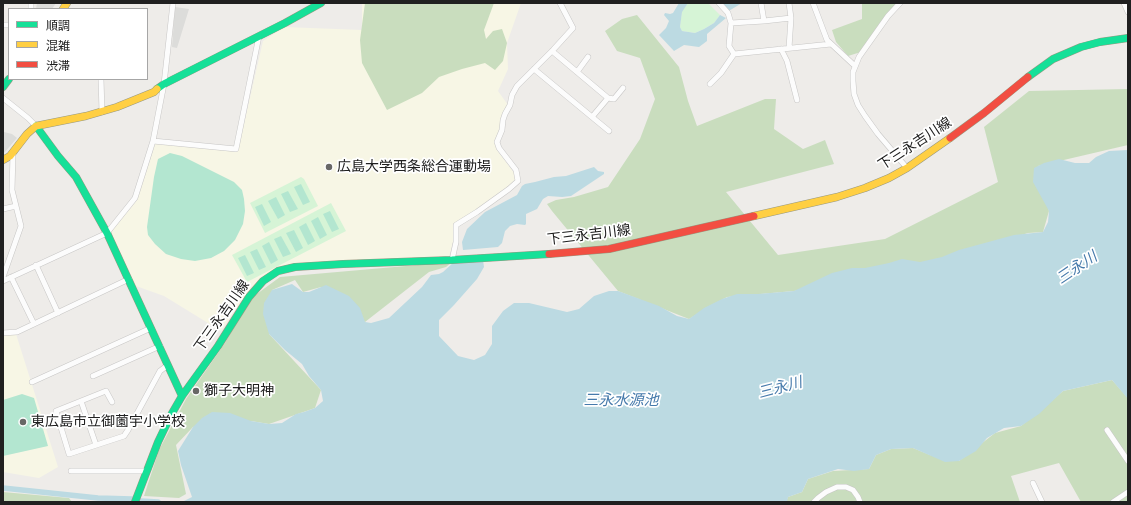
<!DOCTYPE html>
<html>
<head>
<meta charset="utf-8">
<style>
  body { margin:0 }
  #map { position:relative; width:1131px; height:505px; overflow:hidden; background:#eeece9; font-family:Montserrat,"Noto Sans JP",sans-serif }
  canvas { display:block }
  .frame { position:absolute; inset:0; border:4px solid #202020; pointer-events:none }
  .legend { position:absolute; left:8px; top:8px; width:140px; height:72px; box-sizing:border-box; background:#fff; border:1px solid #a6a6a6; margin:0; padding:5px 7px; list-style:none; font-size:12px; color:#202020 }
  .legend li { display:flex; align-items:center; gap:8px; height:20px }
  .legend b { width:20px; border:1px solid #a6a6a6 }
</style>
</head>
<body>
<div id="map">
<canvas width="1131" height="505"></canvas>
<div class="frame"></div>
<ul class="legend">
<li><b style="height:5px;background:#16e098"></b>順調</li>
<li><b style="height:5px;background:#ffcf43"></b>混雑</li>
<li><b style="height:5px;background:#f24e42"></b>渋滞</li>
</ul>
</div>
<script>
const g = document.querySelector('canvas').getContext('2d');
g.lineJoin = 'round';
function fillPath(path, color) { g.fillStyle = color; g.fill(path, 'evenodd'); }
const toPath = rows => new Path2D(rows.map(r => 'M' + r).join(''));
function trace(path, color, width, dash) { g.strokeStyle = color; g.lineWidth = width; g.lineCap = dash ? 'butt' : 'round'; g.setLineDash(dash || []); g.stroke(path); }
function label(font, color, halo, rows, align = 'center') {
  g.font = font + ' Montserrat,"Noto Sans JP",sans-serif'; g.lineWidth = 3.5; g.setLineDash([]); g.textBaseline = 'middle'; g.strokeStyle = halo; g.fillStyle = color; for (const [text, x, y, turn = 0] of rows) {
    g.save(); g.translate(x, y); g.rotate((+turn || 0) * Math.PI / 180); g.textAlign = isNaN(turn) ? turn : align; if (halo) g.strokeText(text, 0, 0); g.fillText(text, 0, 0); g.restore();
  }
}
fillPath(toPath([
  [362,3,521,3,507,43,508,69,498,91,508,105,497,150,514,173,515,181,508,188,475,211,455,224,453,242,449,257,324,262,263,277,258,281,242,300,221,331,164,296,136,286,111,232,137,200,155,144,238,150,263,41,284,27,362,30],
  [16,334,58,467,39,478,3,472,3,335]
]), '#f7f6e5');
fillPath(toPath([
  [37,3,56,3,52,9,36,9],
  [175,7,189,9,177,48,172,47],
  [4,132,12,134,17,138,4,153,3,152]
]), '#dcdcda');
fillPath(toPath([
  [365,3,494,3,484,30,486,39,493,31,502,29,507,43,503,61,495,70,485,63,462,69,439,77,422,93,387,110,362,63,360,40],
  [862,3,900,3,864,51,848,56,836,42,832,30,862,19],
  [637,15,679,67,688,101,697,126,765,99,776,99,774,129,803,149,825,140,834,164,726,192,778,255,885,239,998,182,984,127,1029,91,1128,89,1128,145,1038,166,1049,211,1043,232,1028,233,907,271,794,291,727,297,689,319,618,291,552,211,547,204,556,200,574,197,608,187,640,139,655,99,640,58,617,51,605,31,622,19],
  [452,262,446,267,429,272,365,322,321,287,303,292,295,280,272,290,269,334,321,390,315,408,269,424,251,421,193,427,176,445,186,494,179,498,144,496,159,450,186,399,225,343,250,299,280,277],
  [1112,380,1128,398,1128,502,1081,502,1059,463,1011,476,1020,502,786,502,788,497,802,492,808,479,833,471,869,469,876,455,891,449,913,448,930,455,959,461,995,433,1021,426,1063,391],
  [3,492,69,498,72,502,3,502]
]), '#c9ddbe');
fillPath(toPath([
  [688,3,708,3,720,15,714,23,704,29,695,33,682,31,680,27,682,11],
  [301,177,304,179,318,206,265,233,250,203],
  [331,203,346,231,247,282,232,255]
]), '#d6f4d6');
fillPath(toPath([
  [170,153,182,156,234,182,242,190,244,199,245,211,243,224,235,240,224,251,211,258,195,261,181,259,166,254,155,244,148,235,147,227,154,177,158,159],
  [301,184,310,202,303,205,294,187],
  [288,191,298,209,290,212,281,194],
  [276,197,285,215,278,219,268,201],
  [262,204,271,222,264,226,255,207],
  [330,211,339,229,332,232,323,214],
  [318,217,327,235,320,239,311,221],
  [306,223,315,241,308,245,299,227],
  [294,230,303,248,296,252,286,233],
  [281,236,291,254,283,257,274,239],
  [269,242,278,260,271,264,262,246],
  [257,249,266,267,259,270,250,252],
  [245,255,254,273,247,276,238,258],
  [22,394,34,398,48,446,3,456,3,400]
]), '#b3e6d0');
fillPath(toPath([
  [679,3,688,3,682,12,680,27,682,31,695,33,704,29,714,23,720,15,726,18,707,34,707,41,699,47,684,45,674,51,659,35,666,28,669,21,664,15,665,13,670,14,673,13],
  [725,3,742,3,727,12,724,4],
  [1128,150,1128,399,1112,380,1063,391,1039,414,1021,426,1004,428,987,438,976,451,959,461,945,462,913,448,891,449,876,455,869,469,854,471,838,469,808,479,802,492,788,497,787,502,185,502,184,501,192,497,181,465,178,451,193,427,202,418,212,412,230,413,251,421,269,424,282,423,296,414,304,412,315,408,323,401,321,390,309,376,302,364,285,350,269,334,263,314,264,303,272,290,292,284,303,292,309,292,326,285,349,296,360,308,365,322,371,323,389,318,422,287,431,275,439,274,443,272,454,262,483,260,484,267,477,279,454,305,439,320,439,336,458,356,474,360,485,355,492,344,492,326,503,311,514,303,529,303,567,312,579,309,594,296,609,291,618,291,659,306,677,316,689,319,704,308,722,299,737,294,758,294,794,291,832,273,852,268,865,268,889,263,902,259,920,262,942,257,959,250,1014,235,1043,232,1048,222,1049,211,1033,182,1034,168,1044,163,1059,159,1075,163,1089,163,1096,157,1109,151],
  [594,167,598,171,604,172,604,174,571,196,562,197,548,196,543,199,537,209,526,214,526,224,525,225,517,224,510,226,505,231,502,243,498,247,463,250,462,242,467,229,485,212,517,195,522,186,525,184,535,182,554,177,566,176]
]), '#bcdae2');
trace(toPath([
  [3,488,98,498,132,499],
  [141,501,158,502]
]), '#bcdae2', 5.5);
const street = toPath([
  [31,3,31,9],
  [719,3,728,13,731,23],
  [761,3,764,21,731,23,729,46,734,54,831,44],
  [813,3,827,40,855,66],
  [900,3,888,16,859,57,853,72,853,81,854,94,858,105,865,116,878,134,907,168],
  [1124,3,1128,12],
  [764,21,791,18],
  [3,25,9,25],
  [789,48,791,18,789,3],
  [781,49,787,61,797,100],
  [534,69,592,117,608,98,552,51],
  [577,72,588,57],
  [101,79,102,112],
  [710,84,721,73,734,54],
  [3,98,28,118,36,126],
  [608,98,614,99,623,88],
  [592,117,609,131],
  [153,141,236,149,259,36],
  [3,209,16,206],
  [452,260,456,242,456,225,477,212,509,189,518,181,516,170,499,148,497,142,502,130,503,120,505,114,510,105,512,95,517,86,553,50,573,28,560,3],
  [36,265,58,313],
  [11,277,34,324],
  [4,280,3,277,21,226,12,190,13,153],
  [3,281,107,233,135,198,153,141,164,84,173,3],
  [3,333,17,332,129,279],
  [93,376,160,346],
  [32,382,151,328],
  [81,401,96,445],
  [112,402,106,391,56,411,69,454,124,436,128,430,160,371,168,365],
  [1107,430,1128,461],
  [71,471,147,471],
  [1033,483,1042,502],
  [814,502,818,498,826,492,837,487,846,487,853,490,858,497,860,502],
  [1113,502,1128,492]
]);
const fast = toPath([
  [1028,77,1053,59,1081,47,1100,42,1128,38],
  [3,87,9,79],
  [157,89,164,84,285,23,321,3],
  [36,126,58,156,76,177,107,233,182,396],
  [135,502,158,442,171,415,182,396,218,346,249,297,263,281,278,271,295,267,343,264,452,260,549,254]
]);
const slow = toPath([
  [63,9,67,3],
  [3,160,10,156,27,134,36,126,86,116,117,107,154,92,157,89],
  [754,216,837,197,865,188,889,178,907,168,950,138]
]);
const jam = toPath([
  [950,138,984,113,1028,77],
  [549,254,609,249,754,216]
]);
trace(street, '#c7c6c5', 6);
trace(fast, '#979880', 8);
trace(slow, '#979880', 8);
trace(jam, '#979880', 8);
trace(street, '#fcfcfc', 5);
trace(fast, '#16e098', 7);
trace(slow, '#ffcf43', 7);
trace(jam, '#f24e42', 7);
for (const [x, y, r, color] of [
  [329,167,4,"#686766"],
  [196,391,4,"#686766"],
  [23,422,4,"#686766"]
]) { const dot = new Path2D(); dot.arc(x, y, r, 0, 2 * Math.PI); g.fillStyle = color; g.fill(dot); trace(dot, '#fff', 1.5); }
label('14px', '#202020', '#fff', [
  ["下三永吉川線",915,144,-33],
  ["下三永吉川線",589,235,-7],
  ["下三永吉川線",222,316,-55]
]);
label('14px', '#202020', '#fff', [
  ["広島大学西条総合運動場",337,167],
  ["獅子大明神",204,391],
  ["東広島市立御薗宇小学校",31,422]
], 'left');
label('italic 15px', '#467aab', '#fff', [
  ["三永川",1077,268,-34],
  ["三永川",780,388,-15],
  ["三永水源池",621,401]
]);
</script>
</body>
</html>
